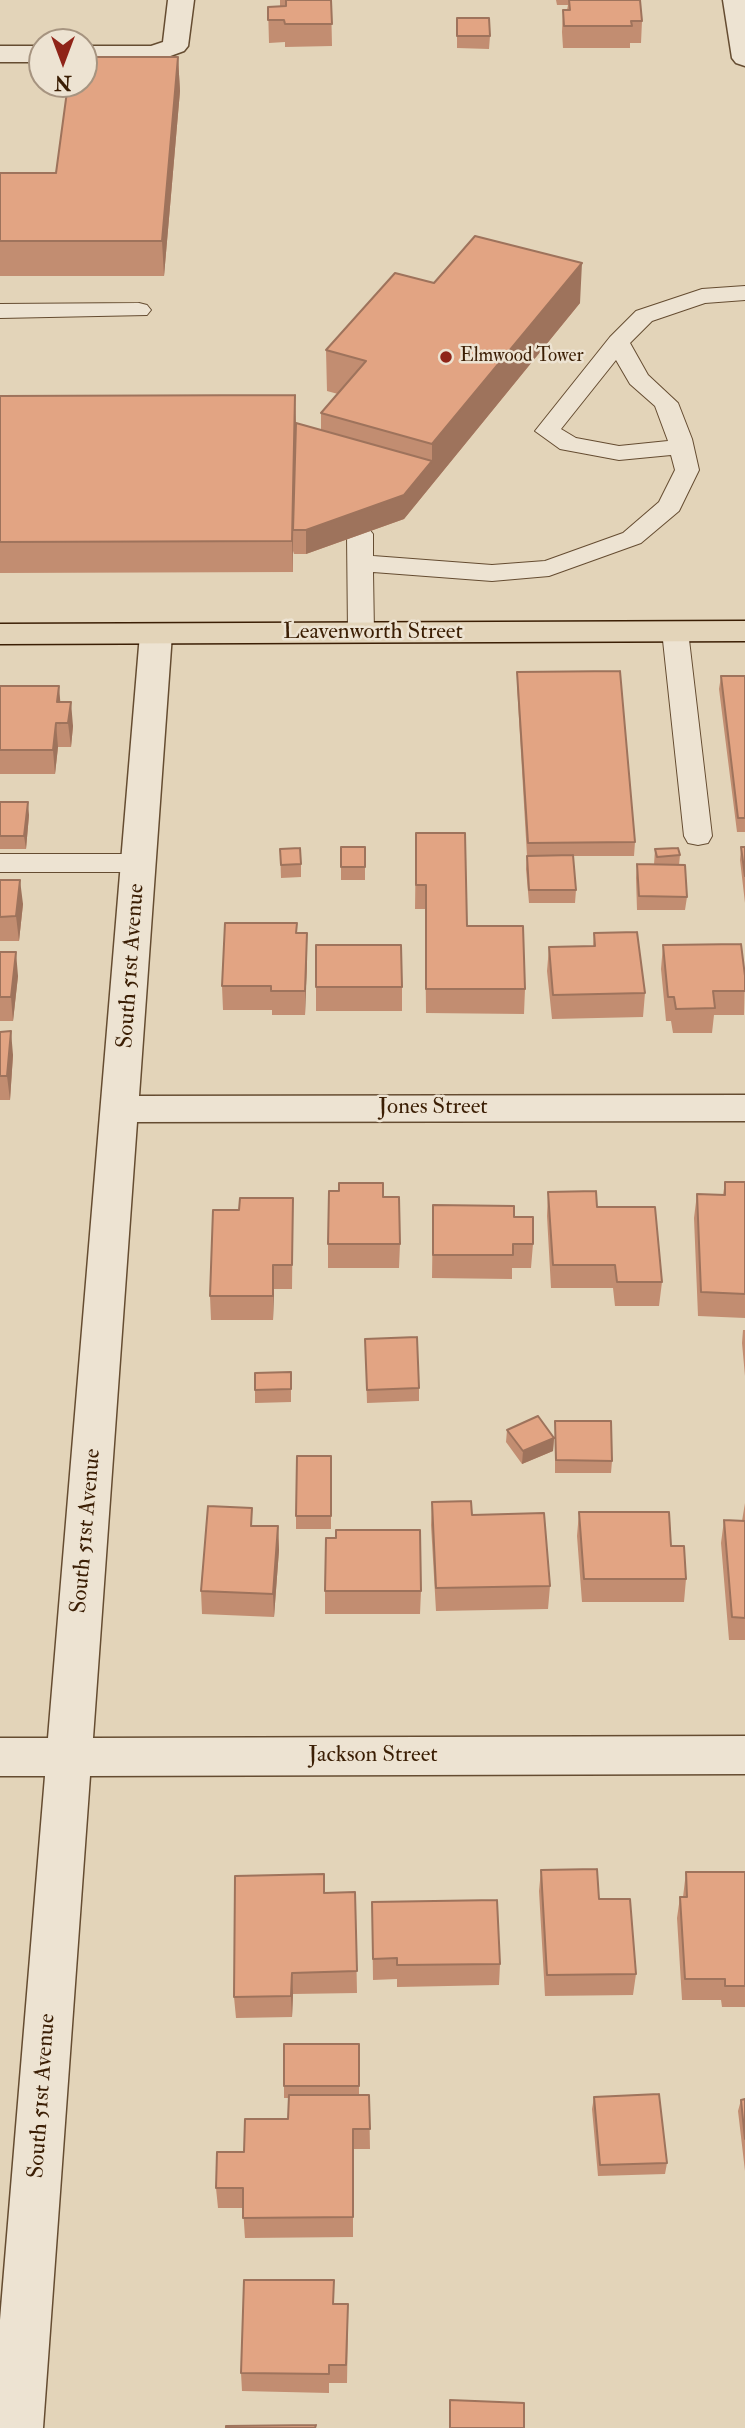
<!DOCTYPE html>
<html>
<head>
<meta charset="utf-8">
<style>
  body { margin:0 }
  #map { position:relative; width:745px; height:2428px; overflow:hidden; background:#e3d4b9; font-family:"IM FELL Double Pica",serif }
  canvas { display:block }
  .north { position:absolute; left:28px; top:28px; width:70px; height:70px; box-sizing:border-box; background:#ede3d2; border:2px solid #a69480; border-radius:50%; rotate:180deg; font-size:19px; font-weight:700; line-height:28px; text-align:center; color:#3b1e04 }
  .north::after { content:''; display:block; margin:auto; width:24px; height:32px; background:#8f2418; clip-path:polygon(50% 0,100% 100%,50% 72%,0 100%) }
</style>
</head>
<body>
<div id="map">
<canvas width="745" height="2428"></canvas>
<div class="north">N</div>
</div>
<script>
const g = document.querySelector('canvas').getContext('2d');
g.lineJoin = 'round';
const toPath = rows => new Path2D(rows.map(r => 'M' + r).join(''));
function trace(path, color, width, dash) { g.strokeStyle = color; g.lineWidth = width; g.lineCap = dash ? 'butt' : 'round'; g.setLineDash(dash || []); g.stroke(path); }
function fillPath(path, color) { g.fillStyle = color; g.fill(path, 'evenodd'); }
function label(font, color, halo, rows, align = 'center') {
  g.font = font + ' "IM FELL Double Pica",serif'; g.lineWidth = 5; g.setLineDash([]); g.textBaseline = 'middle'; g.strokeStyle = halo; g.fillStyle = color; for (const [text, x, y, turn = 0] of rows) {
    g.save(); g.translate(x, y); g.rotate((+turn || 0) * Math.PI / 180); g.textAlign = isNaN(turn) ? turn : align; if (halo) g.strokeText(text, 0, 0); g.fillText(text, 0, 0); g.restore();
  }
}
const service = toPath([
  [745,286,745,300,705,303,652,321,630,343,648,375,678,403,692,439,699,470,679,511,641,543,549,576,492,581,373,572,374,633,370,639,361,641,352,639,348,633,347,534,351,529,369,529,373,534,373,556,492,565,545,561,623,533,659,502,675,470,671,455,619,460,560,449,535,431,610,337,636,311,702,289,745,286],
  [616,360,630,384,655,406,668,441,619,446,576,438,561,429,616,360],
  [139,303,147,305,151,310,147,315,0,318,0,304,139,303],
  [675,623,684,625,688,631,712,836,708,843,698,845,688,843,684,836,662,631,666,625,675,623],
  [0,854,140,854,150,856,154,863,150,870,140,872,0,872,0,854]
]);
const minor = toPath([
  [168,0,194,0,188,46,184,51,154,62,84,62,84,46,151,46,163,42,168,0],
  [0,46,42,46,42,62,0,62,0,46],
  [156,624,167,627,172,634,139,1096,745,1095,745,1121,137,1122,93,1738,745,1736,745,1774,90,1776,43,2428,0,2428,0,2320,45,1776,0,1776,0,1738,48,1738,140,634,145,627,156,624]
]);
const tertiary = toPath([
  [723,0,745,0,745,66,736,63,732,58,723,0]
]);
const primary = toPath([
  [745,621,745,641,0,644,0,624,745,621]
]);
trace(service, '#654c31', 2);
trace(minor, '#654c31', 3);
trace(tertiary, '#654c31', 3);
trace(primary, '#3b1e04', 3);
fillPath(service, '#ede3d2');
fillPath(minor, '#ede3d2');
fillPath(tertiary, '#ede3d2');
fillPath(primary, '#e3d4b9');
fillPath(toPath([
  [280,0,331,0,332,46,285,47,285,42,269,43,268,7,280,6],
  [556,0,640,0,642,21,641,43,630,43,630,48,563,48,562,32,563,10,567,10,568,5,557,5],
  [457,18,490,36,489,49,457,48],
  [178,57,180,91,164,276,0,276,0,173,56,173],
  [434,283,580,303,404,519,306,554,294,554,293,551,293,572,0,573,0,396,296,423,321,430,321,413,338,394,327,391,326,350],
  [517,672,635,842,634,856,573,856,576,890,575,903,529,903,526,869,527,856,517,685],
  [721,676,745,676,745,832,737,832,719,689],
  [0,686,61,702,73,726,71,747,58,747,55,774,0,774],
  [0,802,29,815,26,849,0,849],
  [416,833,467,926,525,989,524,1014,426,1013,425,909,415,909],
  [341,847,365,847,365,880,341,880],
  [741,847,745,847,745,903,740,860],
  [280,849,301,864,301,877,281,878],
  [655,849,680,855,679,865,687,897,685,910,637,910,636,878,637,864,654,865],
  [0,880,23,904,19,941,0,941],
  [297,933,307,933,307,957,305,1015,272,1015,272,1010,223,1010,222,986],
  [594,933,645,993,643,1017,552,1019,547,971,549,947,593,946],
  [663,945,745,976,744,1015,714,1015,712,1033,673,1033,671,1021,666,1021,661,969],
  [0,952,18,976,13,1021,0,1021],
  [316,987,402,987,402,1011,316,1011],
  [0,1032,13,1055,10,1100,0,1100],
  [725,1182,745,1182,745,1318,698,1316,694,1218,697,1194,723,1195],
  [548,1192,597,1207,662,1282,659,1306,615,1306,613,1288,551,1288,547,1216],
  [383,1197,400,1244,399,1268,328,1268,328,1244],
  [293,1198,292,1289,274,1289,273,1320,211,1320,210,1296,239,1210],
  [433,1205,514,1217,533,1244,531,1268,512,1268,512,1279,432,1278],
  [743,1330,745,1330,745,1376,742,1343],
  [365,1339,419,1388,419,1401,367,1403],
  [291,1372,291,1402,255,1403,255,1373],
  [555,1421,612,1461,611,1473,555,1473],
  [507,1430,554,1438,553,1451,522,1464,506,1442],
  [331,1456,331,1529,296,1529,296,1516],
  [432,1502,472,1515,550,1586,548,1609,436,1611,431,1525],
  [745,1503,745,1640,729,1640,721,1543,724,1520,742,1521],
  [579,1512,671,1546,686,1579,684,1602,582,1602,577,1536],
  [253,1526,278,1526,279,1550,274,1617,202,1614,201,1591],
  [336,1538,421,1591,420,1614,325,1614,325,1591],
  [541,1870,599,1899,636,1974,633,1995,545,1996,539,1891],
  [686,1872,745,1872,745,2007,722,2007,721,2000,682,2000,677,1918,680,1897,683,1897],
  [355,1892,357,1993,293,1994,292,2017,236,2018,234,1997,324,1893],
  [372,1902,500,1964,499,1985,397,1987,397,1979,373,1980],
  [359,2044,359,2095,369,2095,370,2149,353,2149,353,2237,245,2238,243,2208,218,2208,216,2188,244,2152,288,2119,289,2098,284,2098,284,2086],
  [594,2097,667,2163,665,2174,598,2176,592,2109],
  [745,2099,745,2171,738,2111,741,2100],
  [334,2304,348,2323,347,2383,329,2383,329,2393,242,2391,241,2373]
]), '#c28d71');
fillPath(toPath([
  [178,57,180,91,164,276,162,241],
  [582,263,580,303,404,519,306,554,306,530,432,461,432,444],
  [295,395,296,426,293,530,293,572,292,541],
  [59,686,61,710,60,726,57,702],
  [71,702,73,726,71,747,68,723],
  [56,723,58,747,55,774,53,750],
  [28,802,29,815,26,849,24,836],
  [20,880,23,904,19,941,16,916],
  [307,933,307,957,305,1015,305,991],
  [16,952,18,976,13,1021,11,997],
  [11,1031,13,1055,10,1100,7,1076],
  [273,1265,274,1289,273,1320],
  [554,1438,553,1451,522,1464,523,1451],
  [278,1526,279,1550,274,1617,273,1594],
  [292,1973,293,1994,292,2017,291,1996]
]), '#9e735c');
const building = toPath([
  [286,0,331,0,332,24,285,24,284,20,268,20,268,7,286,6,286,0],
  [569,0,640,0,642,21,631,21,632,26,564,26,563,10,570,10,569,0],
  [457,18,489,18,490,36,457,36,457,18],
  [84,57,178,57,162,241,0,241,0,173,56,173,68,84,84,84,84,57],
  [475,236,582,263,432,444,321,413,366,361,326,350,395,273,434,283,475,236],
  [295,395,292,541,0,542,0,396,295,395],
  [296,423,432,461,404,495,306,530,293,530,296,423],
  [620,671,635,842,528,843,517,672,620,671],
  [721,676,745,676,745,818,738,818,721,676],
  [0,686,59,686,57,702,71,702,68,723,56,723,53,750,0,750,0,686],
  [0,802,28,802,24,836,0,836,0,802],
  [416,833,465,833,467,926,523,926,525,989,426,989,426,885,416,885,416,833],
  [341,847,365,847,365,867,341,867,341,847],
  [741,847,745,847,745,876,741,847],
  [300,848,301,864,281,865,280,849,300,848],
  [678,848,680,855,657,857,655,849,678,848],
  [573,855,576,890,529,890,527,856,573,855],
  [637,864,685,865,687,897,639,896,637,864],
  [0,880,20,880,16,916,0,917,0,880],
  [225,923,297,923,296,933,307,933,305,991,271,991,271,986,222,986,225,923],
  [637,932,645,993,553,995,549,947,595,946,594,933,637,932],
  [741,944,745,976,745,991,713,991,715,1008,676,1009,674,997,668,997,663,945,741,944],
  [316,945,401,945,402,987,316,987,316,945],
  [0,952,16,952,11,997,0,997,0,952],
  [11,1031,7,1076,0,1076,0,1032,11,1031],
  [725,1182,745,1182,745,1294,701,1292,697,1194,725,1195,725,1182],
  [339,1183,383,1183,383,1197,399,1197,400,1244,328,1244,329,1191,339,1191,339,1183],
  [596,1191,597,1207,655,1207,662,1282,617,1282,615,1265,553,1265,548,1192,596,1191],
  [240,1198,293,1198,292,1265,273,1265,273,1296,210,1296,213,1210,239,1210,240,1198],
  [433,1205,514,1206,514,1217,533,1217,533,1244,513,1244,513,1255,433,1255,433,1205],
  [417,1337,419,1388,367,1390,365,1339,417,1337],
  [291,1372,291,1389,255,1390,255,1373,291,1372],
  [538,1416,554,1438,523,1451,507,1430,538,1416],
  [555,1421,611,1421,612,1461,556,1460,555,1421],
  [297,1456,331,1456,331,1516,296,1516,297,1456],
  [471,1501,472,1515,544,1513,550,1586,436,1588,432,1502,471,1501],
  [208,1506,252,1508,251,1526,278,1526,273,1594,201,1591,208,1506],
  [579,1512,669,1512,671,1546,684,1546,686,1579,584,1579,579,1512],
  [724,1520,745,1521,745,1618,732,1617,724,1520],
  [336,1530,420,1530,421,1591,325,1591,326,1538,336,1538,336,1530],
  [597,1869,599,1899,630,1899,636,1974,547,1975,541,1870,597,1869],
  [686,1872,745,1872,745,1986,725,1986,725,1979,685,1979,680,1897,687,1897,686,1872],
  [324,1874,324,1893,355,1892,357,1971,292,1973,291,1996,234,1997,235,1876,324,1874],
  [497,1900,500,1964,397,1965,397,1958,373,1959,372,1902,497,1900],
  [284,2044,359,2044,359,2086,284,2086,284,2044],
  [659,2094,667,2163,600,2165,594,2097,659,2094],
  [289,2095,369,2095,370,2129,353,2129,353,2217,243,2218,243,2188,216,2188,217,2152,244,2152,245,2119,288,2119,289,2095],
  [745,2099,745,2139,741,2100,745,2099],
  [244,2280,334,2280,333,2304,348,2304,346,2365,329,2365,329,2374,241,2373,244,2280],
  [450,2400,524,2403,524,2428,450,2428,450,2400],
  [316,2425,315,2428,226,2428,226,2426,316,2425]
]);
fillPath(building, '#e2a483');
trace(building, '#9e735c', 2);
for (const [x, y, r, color] of [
  [446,357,7,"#8f2418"]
]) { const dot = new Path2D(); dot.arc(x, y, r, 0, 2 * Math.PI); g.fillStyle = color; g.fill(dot); trace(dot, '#ede3d2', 2.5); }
label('19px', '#3b1e04', '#ede3d2', [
  ["Elmwood Tower",460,357]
], 'left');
label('23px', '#3b1e04', '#ede3d2', [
  ["Leavenworth Street",373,633],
  ["South 51st Avenue",132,966,-86],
  ["Jones Street",433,1108],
  ["South 51st Avenue",87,1531,-85],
  ["Jackson Street",373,1756],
  ["South 51st Avenue",43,2096,-86]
]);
</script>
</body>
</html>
